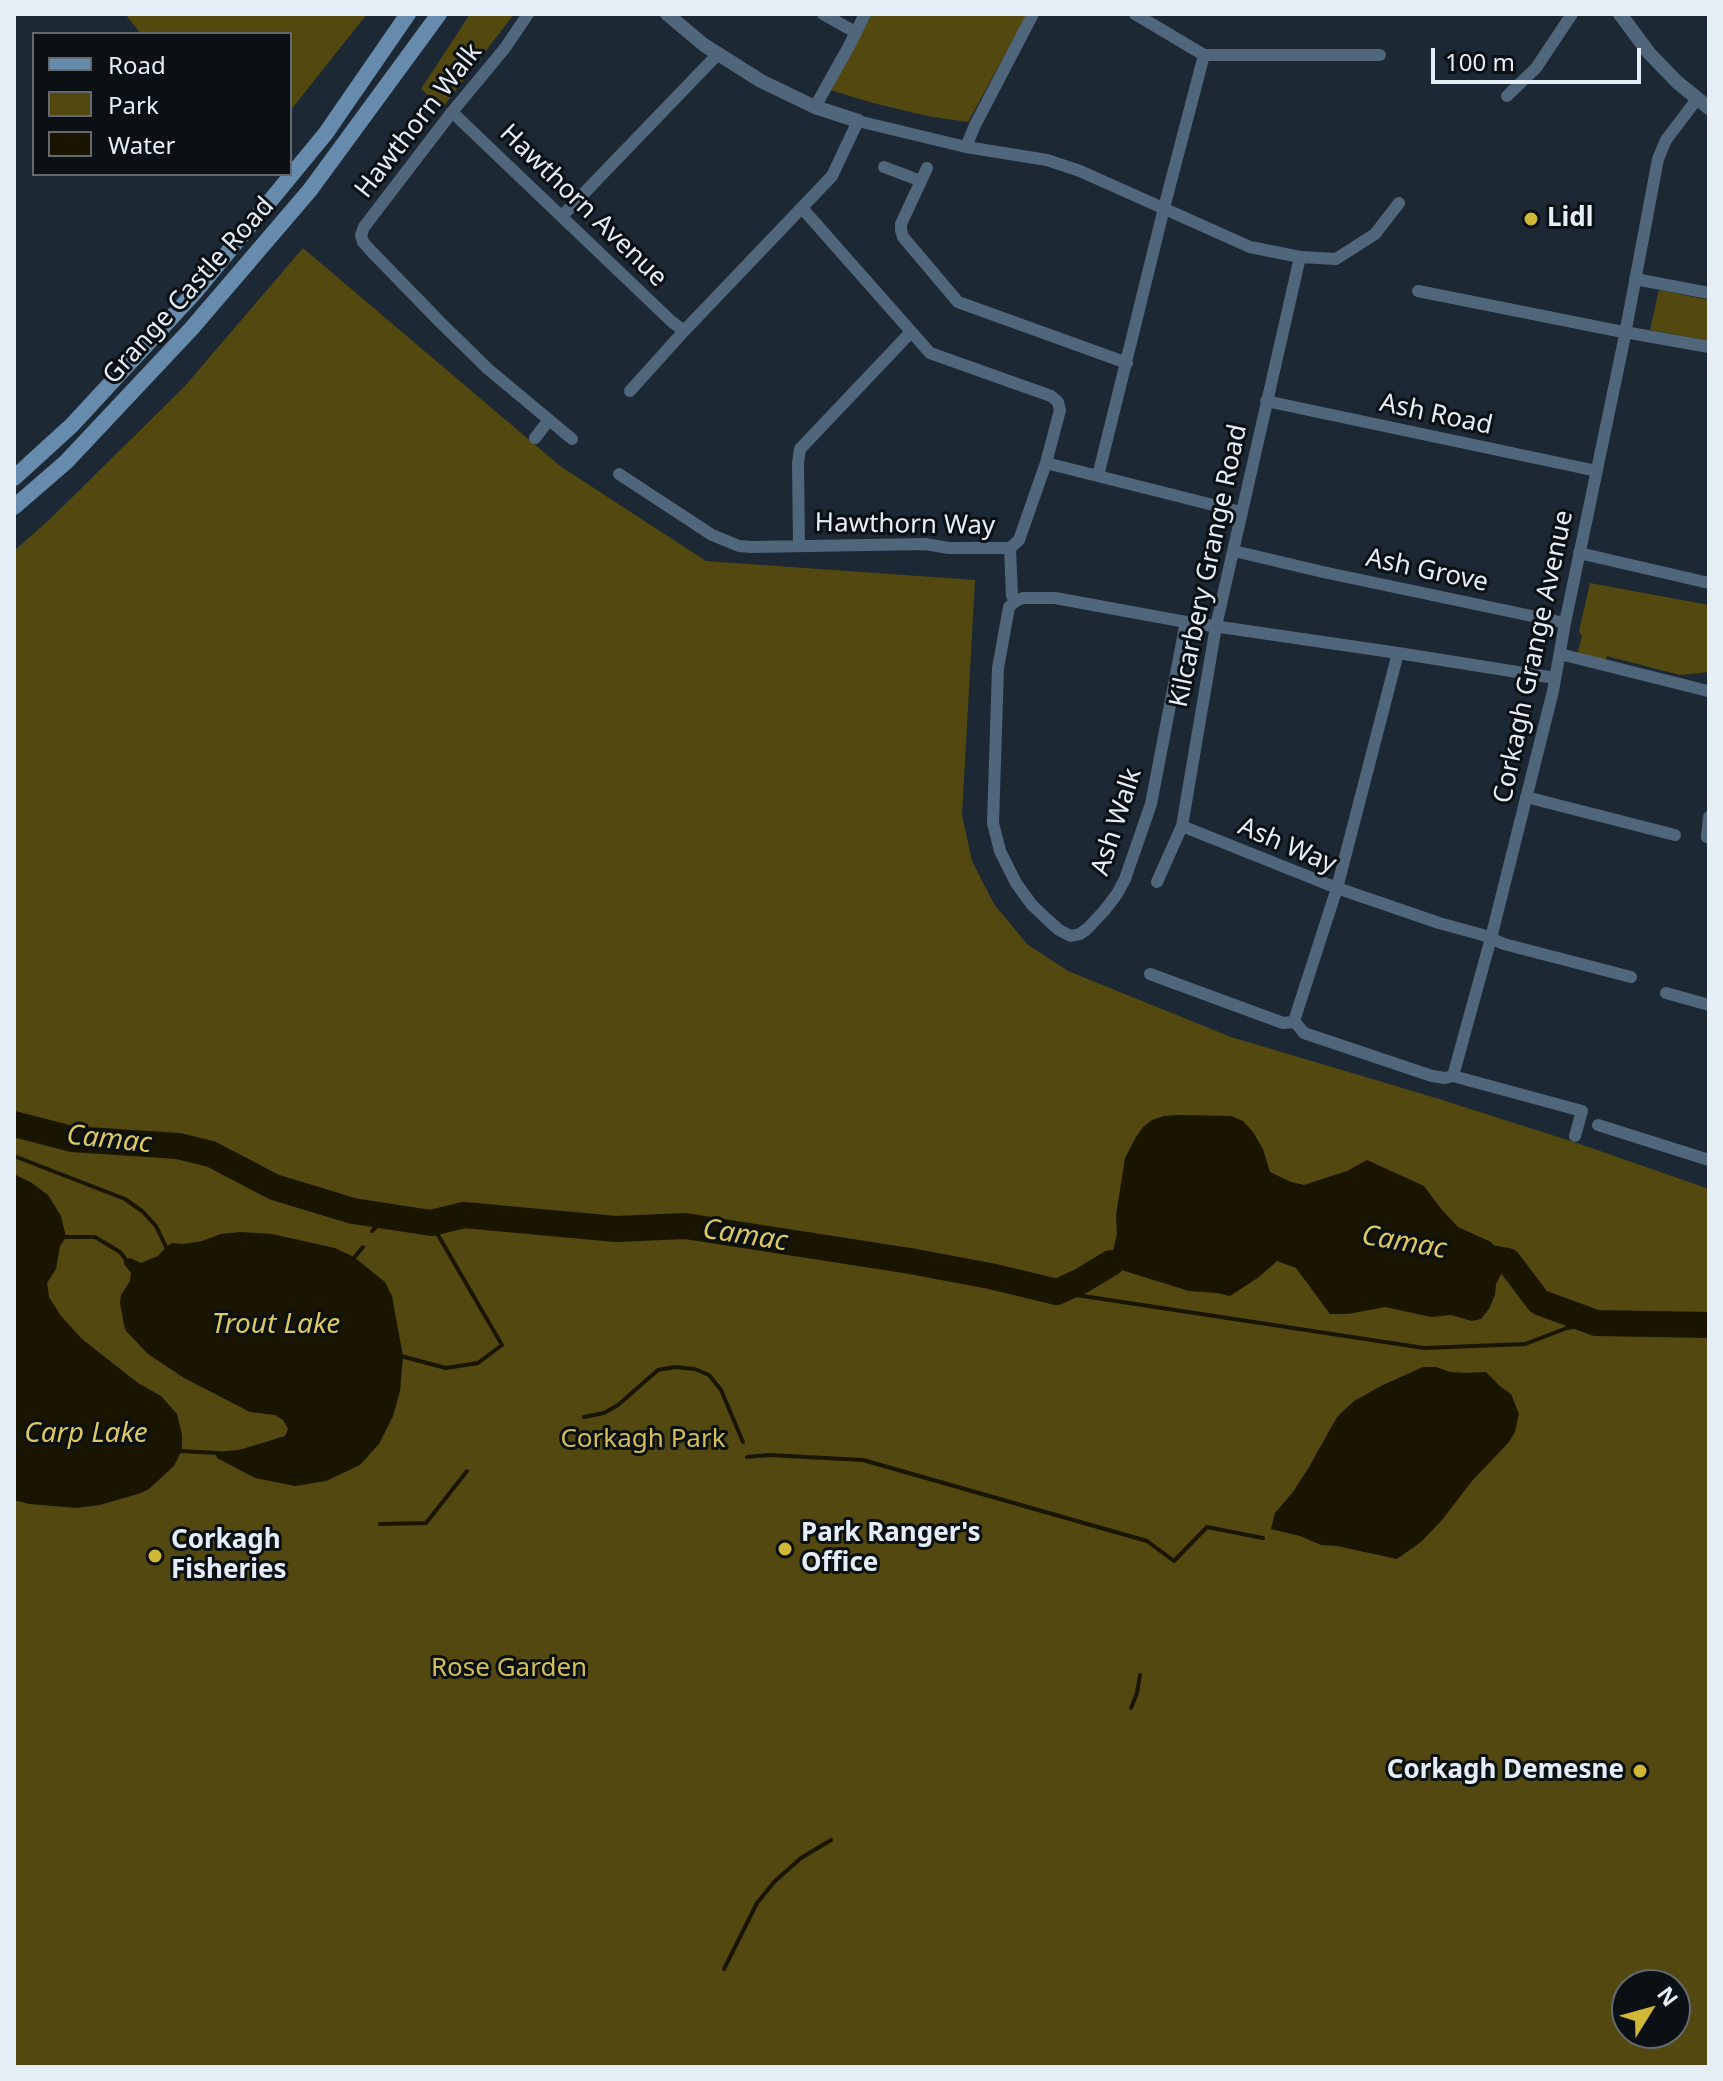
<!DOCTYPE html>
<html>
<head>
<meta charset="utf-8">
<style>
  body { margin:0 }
  #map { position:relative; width:1723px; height:2081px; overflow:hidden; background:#1c2833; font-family:"Noto Sans",sans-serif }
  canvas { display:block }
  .frame { position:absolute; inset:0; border:16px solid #e6eef5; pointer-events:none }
  .legend { position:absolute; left:32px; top:32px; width:260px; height:144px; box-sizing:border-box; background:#0b1015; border:2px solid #63696f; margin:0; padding:10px 14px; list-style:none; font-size:24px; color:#e6eef5 }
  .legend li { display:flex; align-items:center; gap:16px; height:40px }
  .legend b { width:40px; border:2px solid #63696f }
  .north { position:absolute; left:1611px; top:1969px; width:80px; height:80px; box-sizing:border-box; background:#0b1015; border:2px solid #63696f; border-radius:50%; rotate:53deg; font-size:22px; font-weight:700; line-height:32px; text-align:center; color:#e6eef5 }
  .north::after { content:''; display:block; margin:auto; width:28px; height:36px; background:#d0b736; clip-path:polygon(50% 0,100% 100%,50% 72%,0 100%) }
  .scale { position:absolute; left:1431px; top:48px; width:210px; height:36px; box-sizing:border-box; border:4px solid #e6eef5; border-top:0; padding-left:10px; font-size:24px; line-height:28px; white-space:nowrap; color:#e6eef5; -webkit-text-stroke:6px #0b1015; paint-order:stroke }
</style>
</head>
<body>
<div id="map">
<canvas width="1723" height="2081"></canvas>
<div class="frame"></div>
<ul class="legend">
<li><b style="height:10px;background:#668bac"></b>Road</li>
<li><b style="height:22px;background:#53480f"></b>Park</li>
<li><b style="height:22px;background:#191501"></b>Water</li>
</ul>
<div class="north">N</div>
<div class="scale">100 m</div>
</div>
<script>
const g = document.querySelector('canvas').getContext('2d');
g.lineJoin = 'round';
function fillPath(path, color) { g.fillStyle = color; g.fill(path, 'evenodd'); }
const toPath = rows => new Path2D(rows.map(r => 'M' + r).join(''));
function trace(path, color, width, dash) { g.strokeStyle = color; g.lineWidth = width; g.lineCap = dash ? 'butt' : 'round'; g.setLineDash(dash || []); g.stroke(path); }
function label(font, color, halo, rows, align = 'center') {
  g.font = font + ' "Noto Sans",sans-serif'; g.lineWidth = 6; g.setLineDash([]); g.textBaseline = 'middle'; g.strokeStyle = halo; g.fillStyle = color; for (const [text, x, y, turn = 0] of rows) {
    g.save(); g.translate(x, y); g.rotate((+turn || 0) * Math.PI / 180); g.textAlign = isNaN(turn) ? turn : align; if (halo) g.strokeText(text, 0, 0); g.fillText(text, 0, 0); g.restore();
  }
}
fillPath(toPath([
  [125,14,367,14,290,111,290,34,141,34],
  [470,14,514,14,443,107,421,89],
  [872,14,1027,14,968,122,927,116,873,103,830,90],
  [303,248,560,466,706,561,975,580,962,815,972,861,994,904,1027,944,1068,971,1231,1037,1436,1098,1580,1144,1709,1189,1709,2067,14,2067,14,551,49,520,184,387],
  [1627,1985,1675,1985,1675,2033,1627,2033],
  [1659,290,1709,300,1709,341,1650,330],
  [1590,583,1709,605,1709,672,1680,675,1607,656,1605,661,1577,655,1582,636,1579,631]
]), '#53480f');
fillPath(toPath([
  [1178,1115,1231,1116,1243,1121,1253,1132,1263,1149,1270,1172,1291,1182,1304,1185,1347,1171,1367,1160,1424,1186,1442,1210,1458,1227,1491,1242,1508,1261,1496,1284,1495,1295,1489,1309,1481,1319,1472,1321,1451,1315,1431,1317,1385,1307,1348,1314,1330,1314,1296,1268,1277,1261,1259,1277,1230,1296,1217,1293,1189,1291,1115,1268,1081,1281,1078,1276,1095,1270,1107,1261,1113,1251,1117,1234,1116,1215,1125,1158,1136,1137,1143,1127,1152,1120,1164,1116],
  [14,1174,32,1183,48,1195,61,1216,66,1237,60,1246,56,1269,47,1283,49,1297,61,1316,82,1339,138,1383,161,1396,177,1414,182,1435,182,1450,174,1466,149,1489,141,1493,100,1505,76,1508,29,1504,14,1500],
  [241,1232,272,1234,335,1248,354,1257,385,1282,392,1296,403,1356,400,1391,393,1416,379,1444,360,1465,326,1481,295,1486,255,1478,217,1458,215,1452,239,1450,285,1436,288,1429,283,1420,275,1415,250,1412,184,1378,148,1354,126,1331,124,1325,120,1303,121,1295,130,1281,131,1273,124,1264,124,1260,130,1258,141,1263,158,1256,166,1247,172,1243,183,1244,202,1241,221,1234],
  [1423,1367,1436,1367,1450,1372,1466,1373,1486,1372,1501,1387,1511,1394,1519,1414,1515,1432,1509,1442,1472,1481,1442,1520,1421,1542,1397,1559,1337,1546,1321,1545,1300,1536,1271,1529,1275,1513,1293,1492,1309,1467,1337,1417,1354,1401,1383,1385]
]), '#191501');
trace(toPath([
  [14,1156,125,1199,142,1211,156,1226,167,1249],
  [372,1231,386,1217],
  [64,1237,95,1237,120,1252,127,1261],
  [353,1259,363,1247],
  [1057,1292,1424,1348,1525,1344,1567,1328,1596,1323],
  [397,1355,446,1368,478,1363,502,1345,431,1223],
  [584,1417,604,1413,618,1405,658,1370,675,1367,695,1369,709,1375,721,1390,743,1442],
  [179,1451,218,1453],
  [747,1457,768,1455,863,1460,1147,1541,1174,1561,1207,1527,1263,1538],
  [380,1524,426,1523,467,1471],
  [1131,1708,1137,1693,1140,1675],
  [724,1969,757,1903,775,1881,801,1858,831,1840]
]), '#191501', 4);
trace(toPath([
  [14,1124,72,1139,178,1146,211,1154,274,1187,353,1211,431,1223,464,1215,616,1229,685,1226,910,1261,990,1276,1057,1292,1081,1281,1111,1263],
  [1473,1255,1508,1261,1539,1302,1596,1323,1709,1325]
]), '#191501', 26);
trace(toPath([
  [528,14,505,48,452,112,364,227,361,235,363,242,372,252,440,322,488,369,572,439],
  [823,14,855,32],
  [1135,14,1204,55,1380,55],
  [1507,96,1536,68,1572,14],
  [815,107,849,46,865,14],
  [452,112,671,321,684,331],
  [966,147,975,125,1033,14],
  [884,167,921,181],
  [927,168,901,224,901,230,903,237,958,302,1127,363],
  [802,208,930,353,1051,396,1058,402,1060,410,1046,463,1019,540,1010,548],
  [562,216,718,54],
  [1635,279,1709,293],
  [1418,291,1613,330,1709,347],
  [630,391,684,331,832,176,858,121,966,147,1047,160,1080,171,1250,247,1300,257,1336,259,1375,234,1399,203],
  [1266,401,1597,471],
  [535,438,549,420],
  [1046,463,1241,512],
  [619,474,712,535,739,546,751,547,925,544,949,548,1010,548],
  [1098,476,1164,208,1204,55],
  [799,546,798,463,800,449,911,332],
  [1010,548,1012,596,1016,601],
  [1234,551,1323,572,1565,623],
  [1579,553,1709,583],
  [1016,601,1009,607,998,668,993,823,1000,851,1016,883,1032,905,1049,921,1059,930,1071,936,1080,934,1087,929,1104,911,1117,894,1125,879,1151,804,1186,622],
  [1016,601,1023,598,1055,598,1186,622,1398,653],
  [1560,654,1708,691],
  [1555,678,1398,653,1337,888,1439,923,1483,935,1504,944,1631,977],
  [1526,797,1675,835],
  [1709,817,1707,837,1709,838],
  [1182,826,1337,888,1295,1018,1295,1022],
  [1157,882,1182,826,1216,626,1300,257],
  [1150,974,1283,1023,1295,1022,1304,1033,1432,1076,1445,1078,1453,1076],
  [1666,993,1709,1005],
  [1598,1125,1709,1160],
  [1575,1136,1582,1111,1453,1076,1491,938,1553,691,1565,623,1623,345,1658,159,1666,140,1697,99]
]), '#50677b', 12);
trace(toPath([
  [667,14,704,45,761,81,815,107,858,121],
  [1620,14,1649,53,1677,82,1709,108]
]), '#50677b', 14);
trace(toPath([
  [14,478,72,425,196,291,326,133,408,14],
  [14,507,66,462,192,328,310,190,439,14]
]), '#668bac', 16);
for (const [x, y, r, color] of [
  [1531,219,8,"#d0b736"],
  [785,1549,8,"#d0b736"],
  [155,1556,8,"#d0b736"],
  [1640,1771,8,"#d0b736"]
]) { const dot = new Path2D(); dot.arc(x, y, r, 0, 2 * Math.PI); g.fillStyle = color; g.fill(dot); trace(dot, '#0b1015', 3); }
label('26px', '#e6eef5', '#0b1015', [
  ["Hawthorn Walk",419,121,-52],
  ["Hawthorn Avenue",583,206,44],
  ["Grange Castle Road",189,291,-48],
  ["Ash Road",1436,415,12],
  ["Hawthorn Way",905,525,1],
  ["Kilcarbery Grange Road",1209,566,-78],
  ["Ash Grove",1427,571,12],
  ["Corkagh Grange Avenue",1534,657,-78],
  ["Ash Walk",1117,822,-72],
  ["Ash Way",1287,846,23]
]);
label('bold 26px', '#e6eef5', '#0b1015', [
  ["Lidl",1547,219],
  ["Park Ranger's",801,1534],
  ["Office",801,1564],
  ["Corkagh",171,1541],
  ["Fisheries",171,1571],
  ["Corkagh Demesne",1624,1771,"right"]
], 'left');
label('26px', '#d3be57', '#0b1015', [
  ["Corkagh Park",643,1440],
  ["Rose Garden",509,1669]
]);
label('italic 28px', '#ddc861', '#0b1015', [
  ["Camac",109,1140,6],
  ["Camac",745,1236,9],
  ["Camac",1404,1243,10],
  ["Trout Lake",276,1325],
  ["Carp Lake",86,1434]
]);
</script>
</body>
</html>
